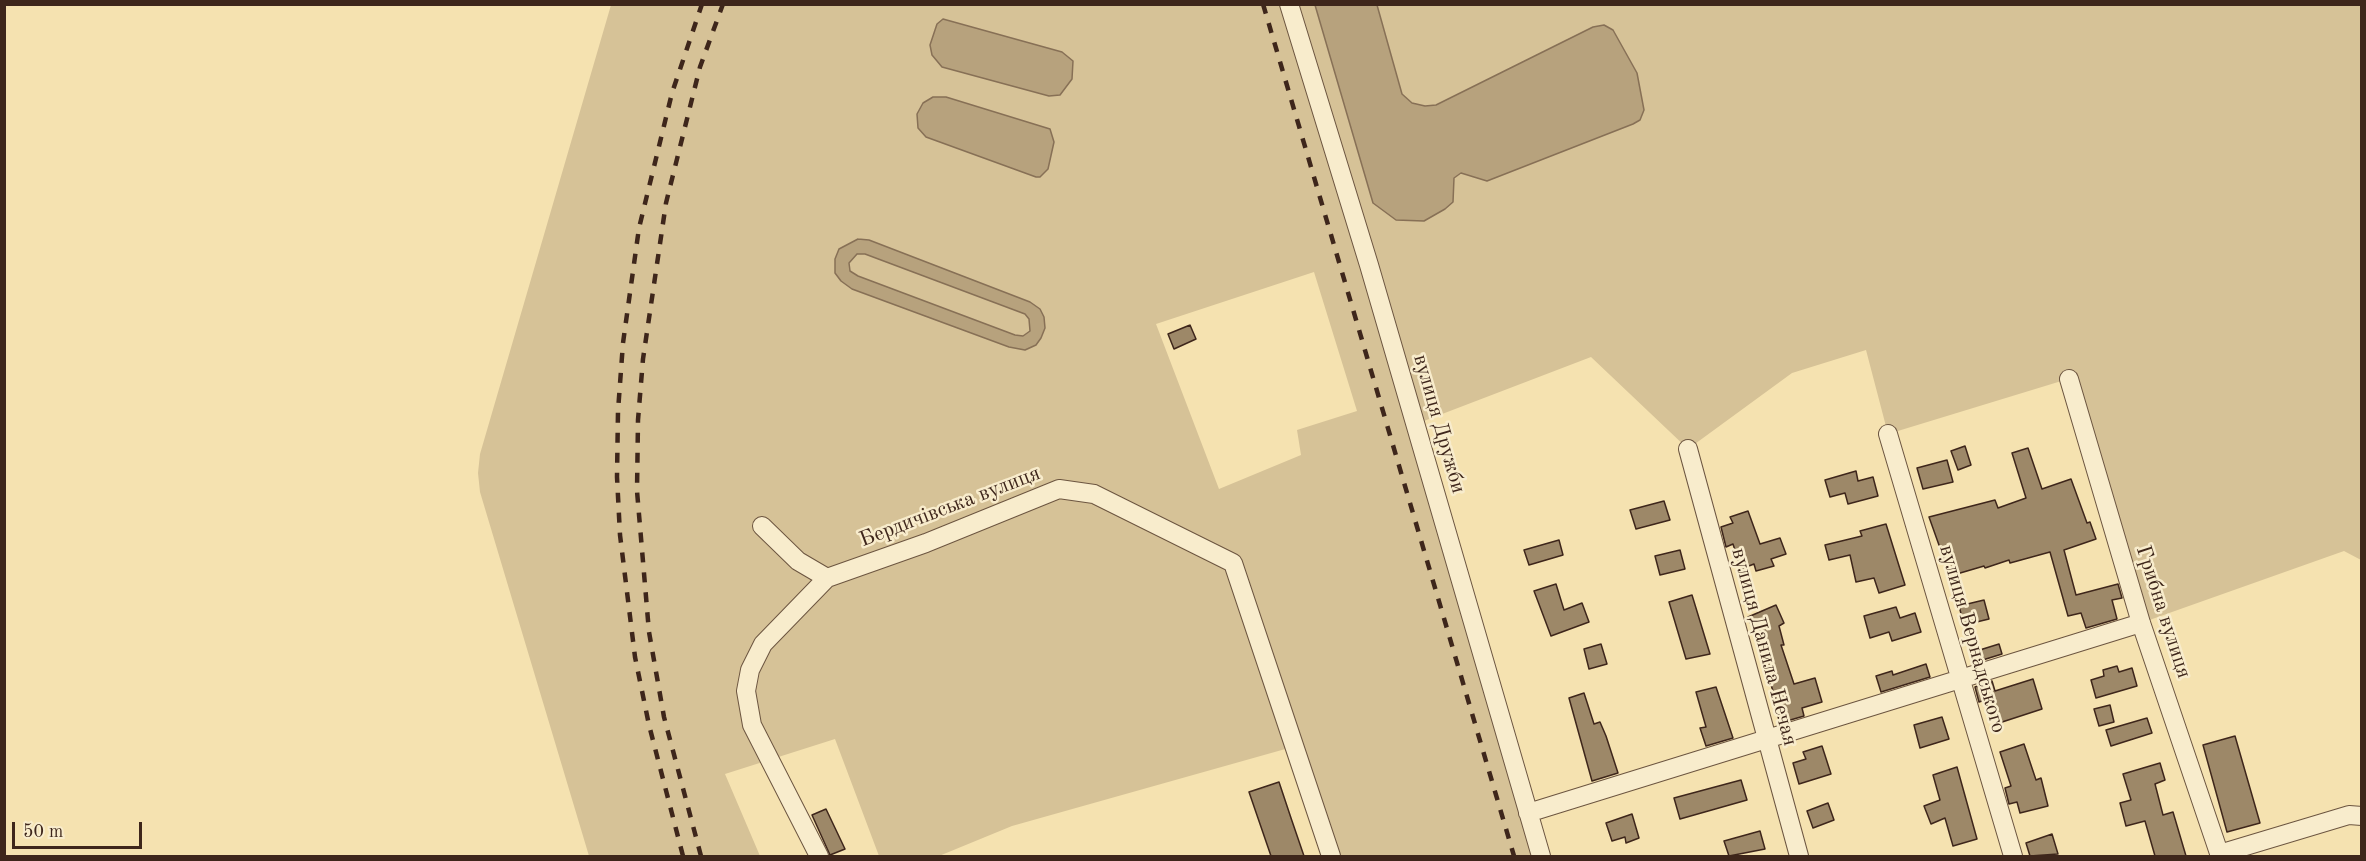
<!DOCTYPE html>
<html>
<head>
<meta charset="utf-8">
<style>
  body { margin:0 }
  #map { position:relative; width:2366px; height:861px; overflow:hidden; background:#f5e2b0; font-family:"Old Standard TT",serif }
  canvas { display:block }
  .frame { position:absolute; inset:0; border:6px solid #3e261b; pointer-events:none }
  .scale { position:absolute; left:12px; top:822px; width:130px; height:27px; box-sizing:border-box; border:3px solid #3e261b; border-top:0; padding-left:8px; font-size:18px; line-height:21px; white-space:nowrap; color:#3e261b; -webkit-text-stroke:4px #f8eccc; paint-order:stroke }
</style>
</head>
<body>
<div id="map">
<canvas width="2366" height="861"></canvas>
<div class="frame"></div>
<div class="scale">50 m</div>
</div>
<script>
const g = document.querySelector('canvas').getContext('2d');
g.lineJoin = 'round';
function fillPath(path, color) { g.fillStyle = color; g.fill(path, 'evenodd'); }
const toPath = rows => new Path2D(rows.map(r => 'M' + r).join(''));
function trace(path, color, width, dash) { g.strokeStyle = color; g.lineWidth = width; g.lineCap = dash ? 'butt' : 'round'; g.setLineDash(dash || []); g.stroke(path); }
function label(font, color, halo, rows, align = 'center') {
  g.font = font + ' "Old Standard TT",serif'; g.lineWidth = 5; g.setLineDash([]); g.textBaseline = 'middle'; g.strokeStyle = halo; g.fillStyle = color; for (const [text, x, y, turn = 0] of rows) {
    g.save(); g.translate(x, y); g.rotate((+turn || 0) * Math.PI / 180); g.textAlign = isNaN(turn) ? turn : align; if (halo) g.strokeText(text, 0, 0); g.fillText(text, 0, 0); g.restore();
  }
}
fillPath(toPath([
  [611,5,1315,5,1373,203,1454,178,1637,73,1613,30,1604,25,1593,27,1436,105,1425,106,1412,103,1402,94,1377,5,2361,5,2361,560,2344,551,2141,623,2068,379,1888,434,1866,350,1792,373,1688,449,1591,357,1416,424,1541,856,1331,856,1296,746,1012,826,939,856,879,856,835,739,725,774,760,856,589,856,480,492,478,473,480,454],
  [1314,272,1357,411,1297,430,1301,455,1219,489,1156,324]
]), '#d6c297');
const water = toPath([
  [1315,5,1377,5,1402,94,1412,103,1425,106,1436,105,1593,27,1604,25,1613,30,1637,73,1644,110,1640,120,1633,124,1487,181,1461,173,1454,178,1453,202,1445,209,1424,221,1396,220,1373,203,1315,5],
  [943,19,1062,52,1073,61,1072,79,1060,95,1049,96,942,67,932,55,930,45,937,24,943,19],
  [933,97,946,97,1050,129,1054,142,1048,169,1040,177,1036,177,926,137,918,128,917,114,923,103,933,97],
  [858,239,869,240,1030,302,1040,309,1044,317,1045,328,1041,338,1036,345,1025,350,1009,347,852,289,841,281,835,273,835,259,839,249,858,239],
  [857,254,865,254,1025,314,1029,319,1030,331,1023,336,1015,335,858,276,850,271,849,263,857,254]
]);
fillPath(water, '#b7a27d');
trace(water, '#877056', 1.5);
const building = toPath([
  [1190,325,1196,339,1174,349,1168,334,1190,325],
  [1965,446,1971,465,1958,470,1951,451,1965,446],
  [2028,448,2042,489,2071,479,2087,523,2090,522,2096,539,2064,550,2076,595,2118,584,2122,598,2112,600,2117,619,2086,628,2081,613,2068,616,2050,552,2010,563,2009,560,1985,568,1984,566,1950,576,1929,517,1995,500,1998,508,2026,498,2012,453,2028,448],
  [1947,460,1953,482,1923,489,1917,468,1947,460],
  [1856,471,1858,481,1873,477,1878,496,1848,504,1845,493,1830,497,1825,480,1856,471],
  [1664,501,1670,520,1636,529,1630,510,1664,501],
  [1748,511,1760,544,1780,538,1786,554,1771,559,1774,566,1756,571,1754,564,1741,569,1733,544,1726,547,1721,527,1733,523,1730,517,1748,511],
  [1886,524,1905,585,1879,593,1874,578,1856,582,1850,555,1829,560,1825,545,1862,536,1860,531,1886,524],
  [1559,540,1563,555,1529,565,1524,550,1559,540],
  [1680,550,1685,569,1660,575,1655,556,1680,550],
  [1556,584,1564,610,1582,603,1589,622,1551,636,1534,591,1556,584],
  [1692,595,1710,654,1686,659,1669,602,1692,595],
  [1984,600,1989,619,1964,625,1959,606,1984,600],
  [1776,605,1784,623,1779,626,1784,645,1781,645,1794,684,1815,678,1822,702,1802,708,1804,716,1780,723,1774,704,1777,703,1764,664,1766,663,1748,617,1776,605],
  [1896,607,1900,618,1915,613,1921,632,1892,641,1889,632,1870,638,1864,616,1896,607],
  [1601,644,1607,664,1589,669,1584,649,1601,644],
  [1999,644,2002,654,1973,663,1970,653,1999,644],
  [1926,664,1930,677,1881,692,1876,676,1892,671,1893,675,1926,664],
  [2117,666,2119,672,2132,668,2137,686,2096,698,2091,680,2104,676,2103,670,2117,666],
  [2033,679,2042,709,1996,724,1988,699,1979,702,1975,687,1992,681,1995,691,2033,679],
  [1716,687,1733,738,1706,746,1700,728,1706,727,1696,692,1716,687],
  [1584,693,1594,724,1600,722,1606,736,1618,773,1592,781,1569,698,1584,693],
  [2110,705,2114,722,2099,726,2094,709,2110,705],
  [1942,717,1949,739,1920,748,1914,725,1942,717],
  [2147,718,2152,733,2111,746,2106,730,2147,718],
  [2235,736,2260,823,2227,832,2203,745,2235,736],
  [2024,744,2036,780,2041,778,2048,806,2020,813,2017,802,2009,804,2005,788,2011,786,2000,752,2024,744],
  [1822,746,1831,774,1799,784,1793,763,1806,759,1803,752,1822,746],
  [2160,763,2165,780,2155,784,2163,815,2173,812,2186,856,2155,856,2145,821,2126,826,2120,803,2131,800,2123,774,2160,763],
  [1957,767,1977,839,1953,846,1945,818,1931,824,1924,806,1940,800,1933,775,1957,767],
  [1741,780,1747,800,1680,819,1674,798,1741,780],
  [1279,782,1291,818,1304,856,1271,856,1249,792,1279,782],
  [1828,803,1834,820,1813,828,1807,811,1828,803],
  [826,809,845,849,830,855,812,815,826,809],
  [1632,814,1639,838,1626,843,1625,837,1612,841,1606,823,1632,814],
  [1760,831,1765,849,1729,856,1724,841,1760,831],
  [2052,834,2058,854,2030,856,2026,843,2052,834]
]);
fillPath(building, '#9d8868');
trace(building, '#3e261b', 1.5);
const minor = toPath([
  [1289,4,1369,265,1541,856],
  [2069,379,2141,623,2220,856],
  [1888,434,2013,856],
  [1688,449,1799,856],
  [762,526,798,561,827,578],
  [1528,813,2141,623],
  [2219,854,2349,815,2362,816],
  [819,856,752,725,746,691,750,670,763,644,827,578,926,543,1059,489,1094,494,1233,563,1331,856]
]);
trace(minor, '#6c5540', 20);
trace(minor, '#f8eccc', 18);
trace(toPath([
  [1263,4,1514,856],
  [683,856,649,725,635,657,620,535,617,477,618,411,623,343,639,228,672,93,702,4],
  [701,856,664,717,649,632,637,491,638,420,643,359,666,203,700,67,723,4]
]), '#3e261b', 4.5, [10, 10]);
label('21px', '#3e261b', '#f8eccc', [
  ["вулиця Дружби",1439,424,74],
  ["Бердичівська вулиця",950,507,-21],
  ["Грибна вулиця",2163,612,72],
  ["вулиця Вернадського",1972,639,74],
  ["вулиця Данила Нечая",1764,647,75]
]);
</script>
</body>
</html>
